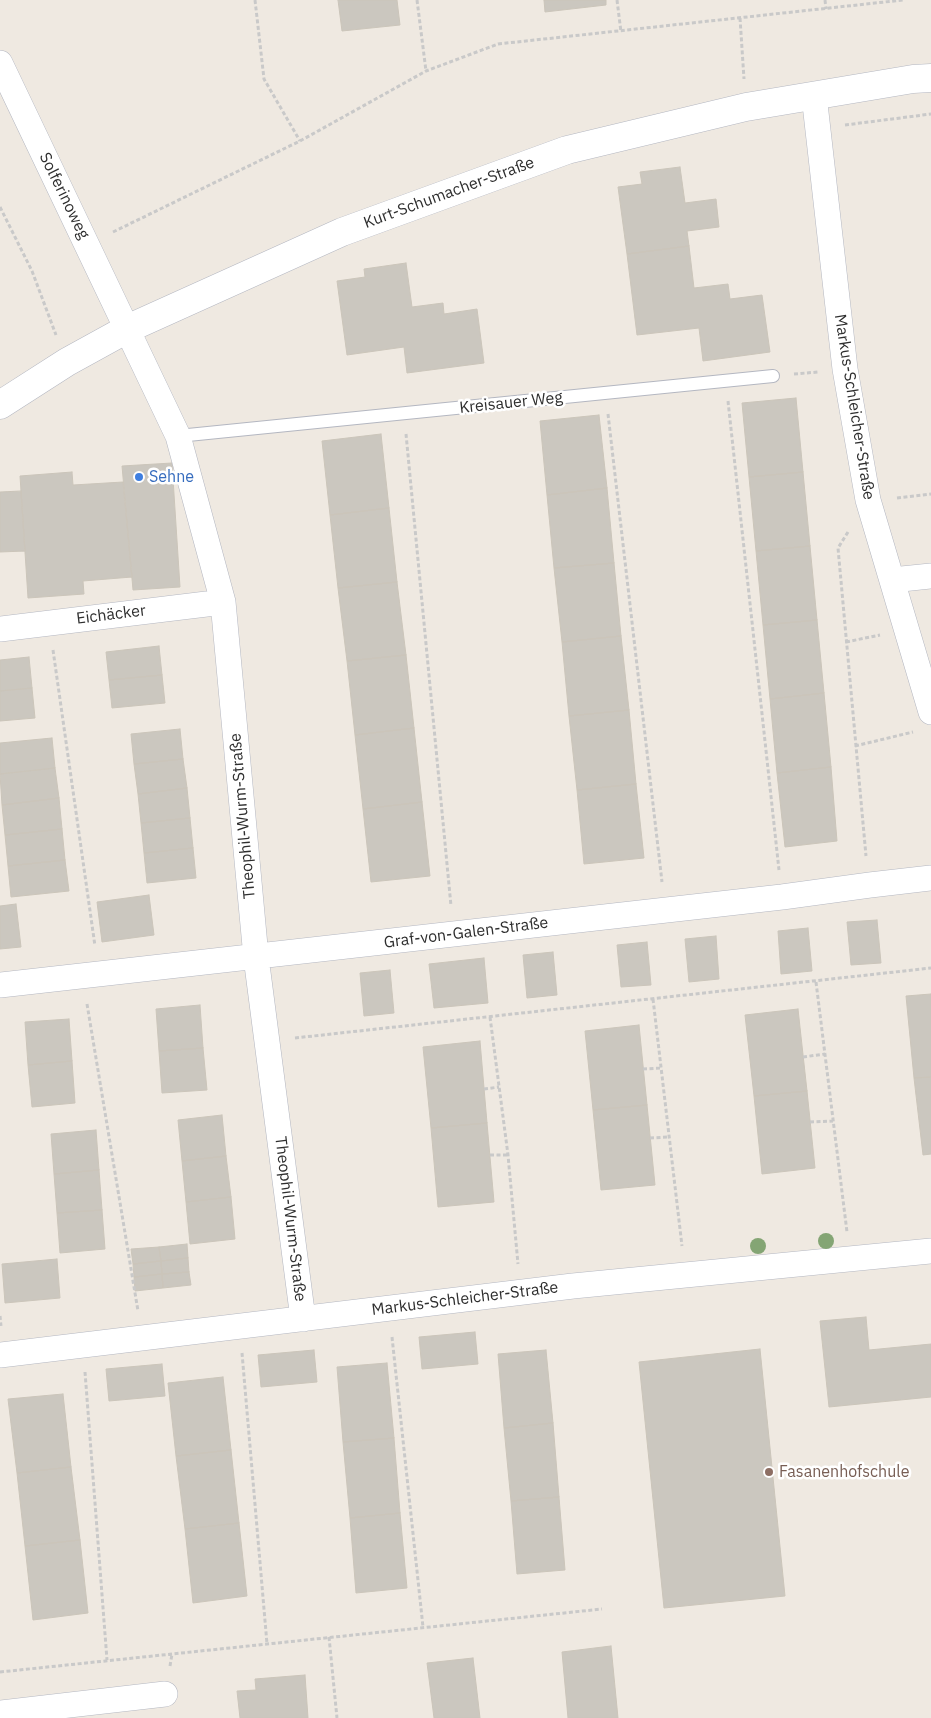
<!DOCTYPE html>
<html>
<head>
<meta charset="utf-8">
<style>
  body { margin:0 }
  canvas { display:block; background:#efe9e1 }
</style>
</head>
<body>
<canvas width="931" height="1718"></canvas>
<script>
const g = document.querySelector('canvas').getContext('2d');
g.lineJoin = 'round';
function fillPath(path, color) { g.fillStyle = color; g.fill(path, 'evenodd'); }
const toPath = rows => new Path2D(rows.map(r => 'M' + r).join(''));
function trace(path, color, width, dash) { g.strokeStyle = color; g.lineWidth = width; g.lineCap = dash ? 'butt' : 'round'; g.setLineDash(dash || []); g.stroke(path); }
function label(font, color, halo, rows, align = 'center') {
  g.font = font + ' "IBM Plex Sans",sans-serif'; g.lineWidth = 5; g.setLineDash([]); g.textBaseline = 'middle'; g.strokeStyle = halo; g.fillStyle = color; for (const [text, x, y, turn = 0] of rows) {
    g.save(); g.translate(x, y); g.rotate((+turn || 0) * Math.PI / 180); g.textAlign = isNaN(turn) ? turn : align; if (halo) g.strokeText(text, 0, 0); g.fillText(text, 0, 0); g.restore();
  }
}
const building = toPath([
  [338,0,397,0,400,25,342,31,338,0],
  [544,0,606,0,606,5,545,12,544,0],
  [680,167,685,203,716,199,719,227,687,231,689,246,627,254,618,187,642,184,640,172,680,167],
  [689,246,694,288,728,284,730,299,762,295,770,352,703,361,699,328,637,335,627,254,689,246],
  [406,263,412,307,443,303,444,314,477,309,484,363,407,373,404,347,347,355,337,281,365,277,364,269,406,263],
  [796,398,803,472,749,477,742,403,796,398],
  [599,415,607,488,547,495,540,421,599,415],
  [381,434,389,508,330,515,322,441,381,434],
  [172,463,180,587,133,590,122,466,172,463],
  [72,472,73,485,123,482,132,577,83,581,84,594,28,598,20,476,72,472],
  [803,472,810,546,756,551,749,477,803,472],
  [607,488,614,563,554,568,547,495,607,488],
  [21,491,25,551,0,552,0,492,21,491],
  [389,508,397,582,338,588,330,515,389,508],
  [810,546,817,620,763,625,756,551,810,546],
  [614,563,621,636,562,642,554,568,614,563],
  [397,582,406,655,347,661,338,588,397,582],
  [817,620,824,693,770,699,763,625,817,620],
  [621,636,629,710,569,716,562,642,621,636],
  [159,646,162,675,109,680,106,652,159,646],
  [406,655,414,728,355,735,347,661,406,655],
  [29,657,32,688,0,691,0,660,29,657],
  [162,675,165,703,112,708,109,680,162,675],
  [32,688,35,718,0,721,0,691,32,688],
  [824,693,831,767,777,773,770,699,824,693],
  [629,710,636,784,577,790,569,716,629,710],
  [414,728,422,802,363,809,355,735,414,728],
  [180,729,183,759,134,764,131,734,180,729],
  [52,738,55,768,0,774,0,743,52,738],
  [183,759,187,788,138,794,134,764,183,759],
  [831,767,837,841,785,847,777,773,831,767],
  [55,768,59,798,2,805,0,774,55,768],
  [636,784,644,858,584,864,577,790,636,784],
  [187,788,190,818,141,823,138,794,187,788],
  [59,798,62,829,5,835,2,805,59,798],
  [422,802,430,876,371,882,363,809,422,802],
  [190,818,193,848,144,853,141,823,190,818],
  [62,829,65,860,8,866,5,835,62,829],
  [193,848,196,878,147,883,144,853,193,848],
  [65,860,69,891,11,897,8,866,65,860],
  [149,895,154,935,102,942,97,902,149,895],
  [16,904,21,947,0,949,0,906,16,904],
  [877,920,881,963,851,965,847,922,877,920],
  [808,928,812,971,781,974,778,931,808,928],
  [716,936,719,979,689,982,685,939,716,936],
  [647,942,651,985,621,987,617,945,647,942],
  [553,952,557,995,527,998,523,955,553,952],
  [484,958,488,1003,434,1008,429,964,484,958],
  [390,970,394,1013,364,1016,360,973,390,970],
  [931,994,931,1077,914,1078,906,996,931,994],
  [200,1005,203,1048,159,1051,156,1009,200,1005],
  [798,1009,807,1091,754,1096,745,1015,798,1009],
  [69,1019,72,1061,28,1065,25,1022,69,1019],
  [639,1025,647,1105,593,1110,585,1031,639,1025],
  [480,1041,487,1123,431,1128,423,1047,480,1041],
  [203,1048,207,1090,162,1093,159,1051,203,1048],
  [72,1061,75,1103,32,1107,28,1065,72,1061],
  [931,1077,931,1154,923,1155,914,1078,931,1077],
  [807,1091,815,1168,762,1174,754,1096,807,1091],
  [647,1105,655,1185,601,1190,593,1110,647,1105],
  [222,1115,226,1156,182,1161,178,1120,222,1115],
  [487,1123,494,1202,438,1207,431,1128,487,1123],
  [96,1130,99,1170,54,1174,51,1134,96,1130],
  [226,1156,231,1197,186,1202,182,1161,226,1156],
  [99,1170,102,1210,57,1213,54,1174,99,1170],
  [231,1197,235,1239,190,1244,186,1202,231,1197],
  [102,1210,105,1249,60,1253,57,1213,102,1210],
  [187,1244,188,1258,161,1261,159,1247,187,1244],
  [159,1247,161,1261,133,1264,131,1249,159,1247],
  [188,1258,189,1272,162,1274,161,1261,188,1258],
  [57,1259,60,1298,5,1303,2,1264,57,1259],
  [161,1261,162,1274,134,1277,133,1264,161,1261],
  [189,1272,191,1285,163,1288,162,1274,189,1272],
  [162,1274,163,1288,135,1291,134,1277,162,1274],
  [866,1317,869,1350,931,1344,931,1397,829,1407,820,1321,866,1317],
  [475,1332,478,1364,422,1369,419,1337,475,1332],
  [760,1349,785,1596,664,1608,639,1362,760,1349],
  [314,1350,317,1382,261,1387,258,1355,314,1350],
  [546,1350,553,1423,504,1428,498,1354,546,1350],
  [387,1363,394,1438,343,1442,337,1367,387,1363],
  [162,1364,165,1396,109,1401,106,1369,162,1364],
  [223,1377,231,1450,176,1456,168,1383,223,1377],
  [63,1394,71,1467,17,1473,8,1399,63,1394],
  [553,1423,559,1497,511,1501,504,1428,553,1423],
  [394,1438,400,1513,350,1518,343,1442,394,1438],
  [231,1450,239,1523,185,1529,176,1456,231,1450],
  [71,1467,80,1540,25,1546,17,1473,71,1467],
  [559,1497,565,1570,517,1574,511,1501,559,1497],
  [400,1513,407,1588,356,1593,350,1518,400,1513],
  [239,1523,247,1596,193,1603,185,1529,239,1523],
  [80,1540,88,1613,33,1620,25,1546,80,1540],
  [611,1646,618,1718,568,1718,562,1652,611,1646],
  [473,1658,480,1718,434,1718,427,1663,473,1658],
  [305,1675,308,1718,240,1718,237,1691,256,1690,255,1679,305,1675]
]);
fillPath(building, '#cbc7bf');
trace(building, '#cbc5ba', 1);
const lane = toPath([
  [178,436,773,376]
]);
const street = toPath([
  [0,63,178,436,223,602,256,957,303,1319],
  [814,95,845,369,868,500,931,712],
  [892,580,931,576],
  [0,629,223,602],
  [0,985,782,897,870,885,931,878],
  [0,1355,573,1286,931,1251],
  [0,1713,165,1694]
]);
const secondary = toPath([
  [0,405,67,362,127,329,342,232,567,150,746,107,913,79,931,78]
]);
trace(lane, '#b4b7c1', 14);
trace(street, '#b4b7c1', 26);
trace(secondary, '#b4b7c1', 29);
trace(toPath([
  [255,0,264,79,300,141],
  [417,0,426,71],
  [617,0,621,32],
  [825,0,826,9],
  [740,18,744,79],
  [845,125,931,114],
  [0,207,32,271,56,335],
  [113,232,300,141,426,71,498,44,903,0],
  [794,374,818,372],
  [728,401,779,870],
  [608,414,662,882],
  [406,434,451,906],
  [897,498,931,494],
  [848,532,838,548,866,856],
  [846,642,880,635],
  [53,650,95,946],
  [855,746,913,732],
  [816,982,847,1232],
  [653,999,682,1246],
  [87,1004,138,1311],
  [490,1017,508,1155,518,1264],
  [295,1038,931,968],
  [803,1057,825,1054],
  [643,1069,661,1068],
  [484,1089,499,1087],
  [810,1122,833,1121],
  [650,1138,669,1137],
  [490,1155,508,1155],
  [0,1316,1,1326],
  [392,1337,423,1627],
  [242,1353,267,1644],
  [85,1372,107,1660],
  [329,1637,337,1718],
  [170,1666,172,1654],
  [0,1672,602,1609]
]), '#c9c9c9', 3, [4, 2.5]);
trace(lane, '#fff', 12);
trace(street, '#fff', 25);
trace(secondary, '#fff', 28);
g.fillStyle = '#84a574';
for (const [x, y] of [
  [826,1241],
  [758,1246]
]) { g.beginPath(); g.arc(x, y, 8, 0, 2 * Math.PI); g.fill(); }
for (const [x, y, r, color] of [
  [139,477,5,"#3f7fe0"],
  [769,1472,5,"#8d6e63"]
]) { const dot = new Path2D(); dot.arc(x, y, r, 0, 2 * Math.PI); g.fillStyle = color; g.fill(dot); trace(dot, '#fff', 2); }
label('16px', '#2e2e2e', '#fff', [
  ["Kurt-Schumacher-Straße",449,193,-20],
  ["Solferinoweg",64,196,64],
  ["Kreisauer Weg",511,403,-6],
  ["Markus-Schleicher-Straße",854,407,81],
  ["Eichäcker",111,615,-7],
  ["Theophil-Wurm-Straße",243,816,-95],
  ["Graf-von-Galen-Straße",466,933,-7],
  ["Theophil-Wurm-Straße",290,1219,83],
  ["Markus-Schleicher-Straße",465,1299,-7]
]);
label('16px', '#366cbe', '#fff', [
  ["Sehne",149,477]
], 'left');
label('16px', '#785e54', '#fff', [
  ["Fasanenhofschule",779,1472]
], 'left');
</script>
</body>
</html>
